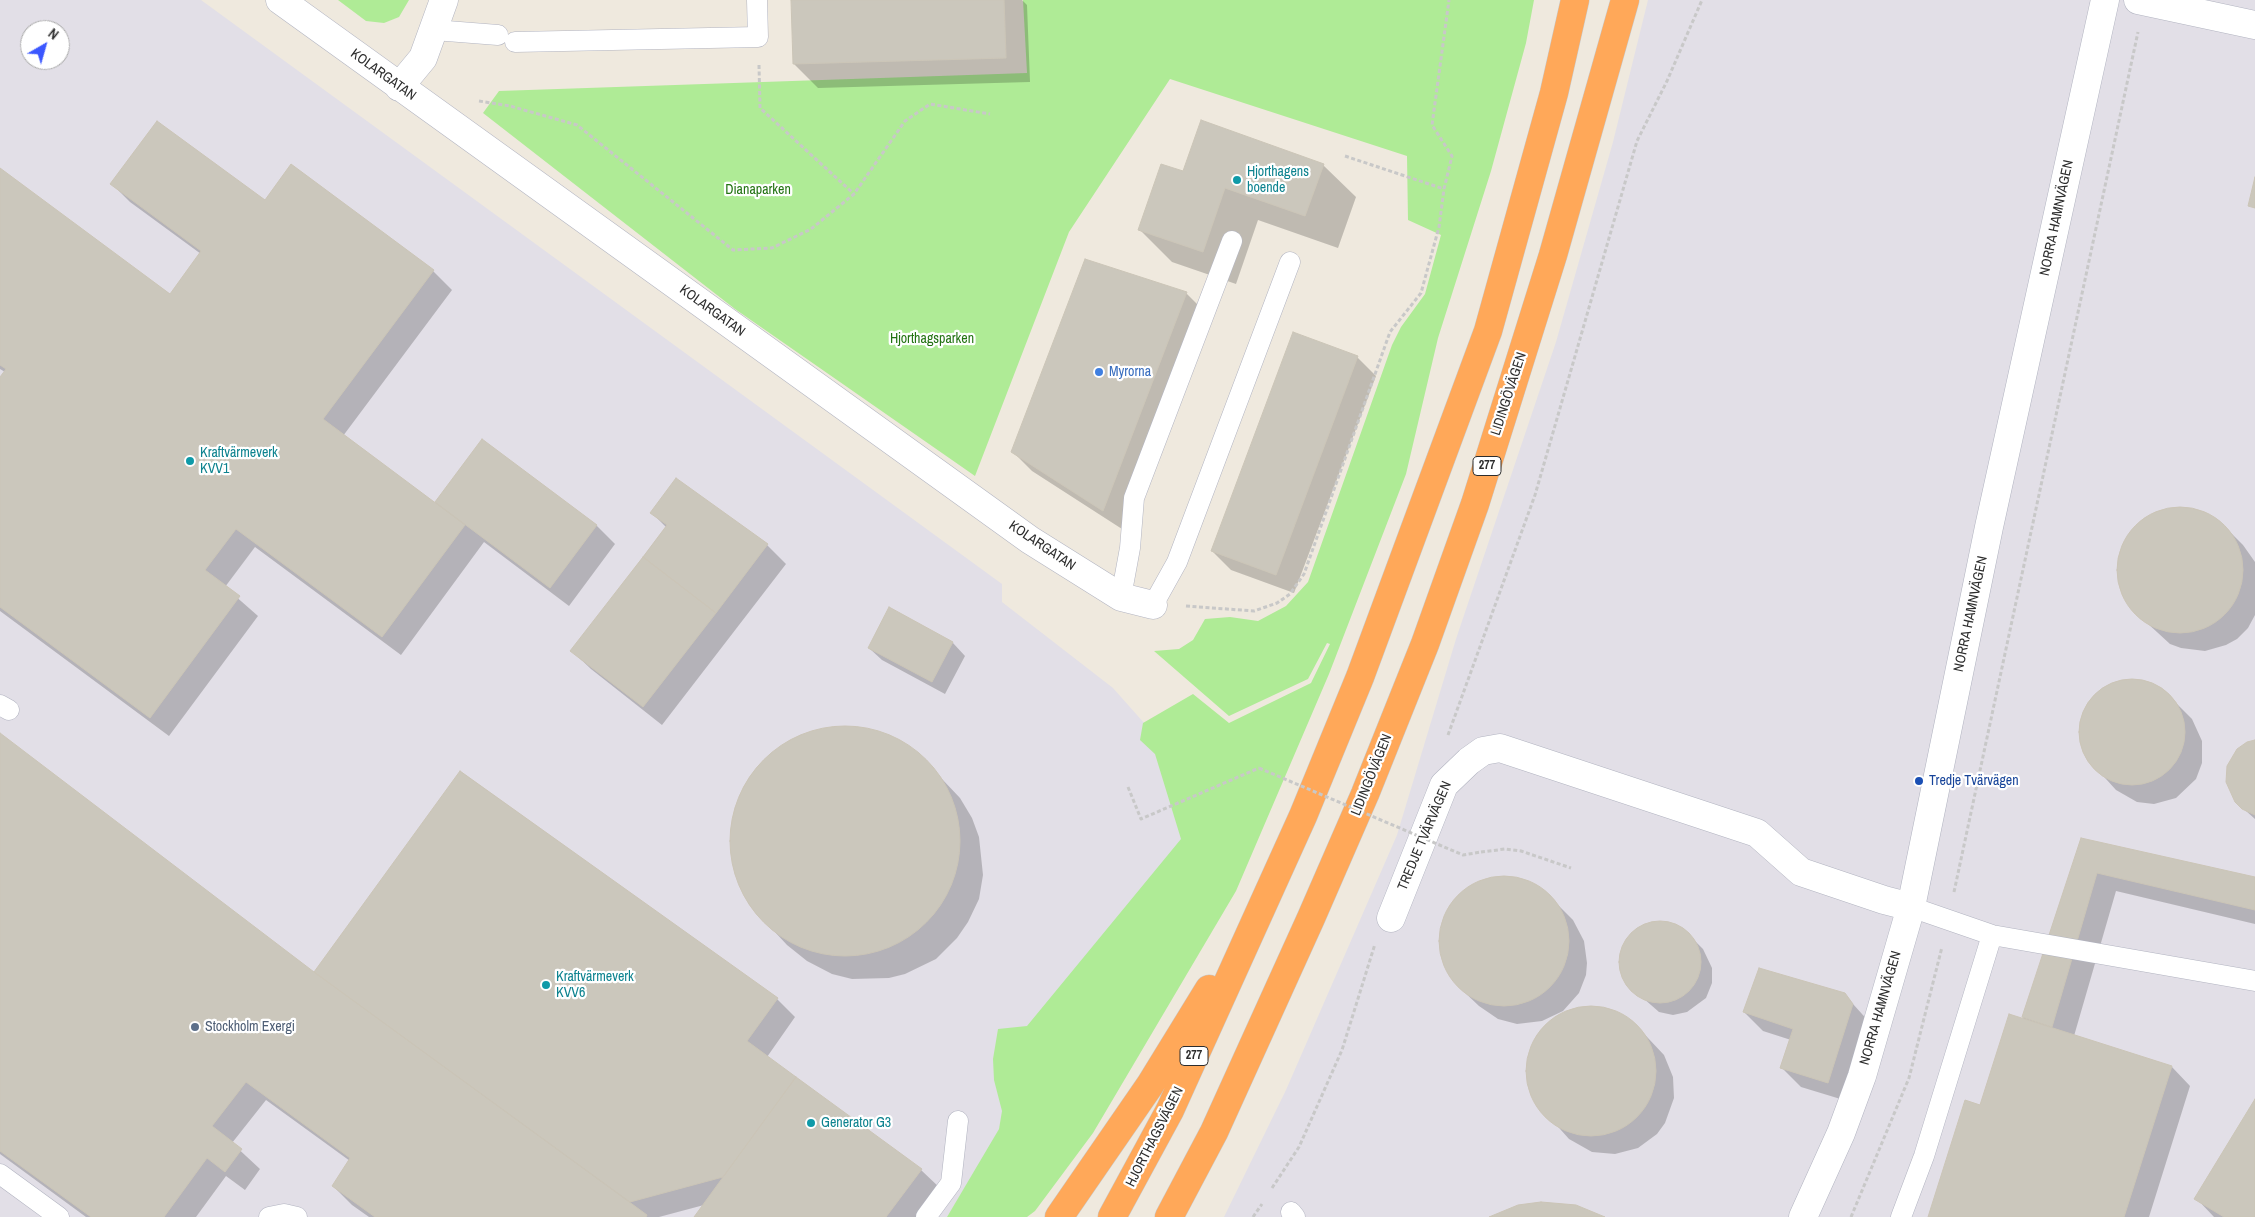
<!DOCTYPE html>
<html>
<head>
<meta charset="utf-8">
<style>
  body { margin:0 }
  #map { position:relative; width:2255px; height:1217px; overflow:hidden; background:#efe9de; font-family:"Archivo Narrow",sans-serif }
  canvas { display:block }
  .north { position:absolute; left:20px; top:20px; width:50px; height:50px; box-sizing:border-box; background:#fff; border:1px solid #ababab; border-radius:50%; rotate:38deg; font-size:14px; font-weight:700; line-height:20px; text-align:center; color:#2d2d2d }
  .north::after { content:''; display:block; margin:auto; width:18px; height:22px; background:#3b57ff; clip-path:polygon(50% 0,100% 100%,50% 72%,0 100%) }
</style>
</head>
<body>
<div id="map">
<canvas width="2255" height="1217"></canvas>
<div class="north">N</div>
</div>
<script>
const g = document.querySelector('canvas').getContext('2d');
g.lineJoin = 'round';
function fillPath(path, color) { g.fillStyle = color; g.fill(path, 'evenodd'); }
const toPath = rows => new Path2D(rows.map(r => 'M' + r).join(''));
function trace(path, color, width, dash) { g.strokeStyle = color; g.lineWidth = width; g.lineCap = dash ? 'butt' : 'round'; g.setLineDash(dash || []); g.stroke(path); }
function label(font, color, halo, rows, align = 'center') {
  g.font = font + ' "Archivo Narrow",sans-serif'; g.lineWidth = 4.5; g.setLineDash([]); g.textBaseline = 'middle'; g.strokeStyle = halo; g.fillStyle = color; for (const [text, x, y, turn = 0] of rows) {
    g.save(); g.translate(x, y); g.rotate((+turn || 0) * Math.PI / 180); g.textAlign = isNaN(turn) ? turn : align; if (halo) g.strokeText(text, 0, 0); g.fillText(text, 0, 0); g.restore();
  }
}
fillPath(toPath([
  [0,0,201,0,1002,584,1002,602,1113,688,1209,796,1001,1120,999,1129,988,1151,947,1217,0,1217],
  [30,30,60,30,60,60,30,60],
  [1648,0,2255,0,2255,1217,1224,1217,1286,1090,1397,835,1456,639,1556,342,1613,142]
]), '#e2dfe7');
fillPath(toPath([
  [338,0,409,0,399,17,384,23,366,21],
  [1023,0,1534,0,1526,43,1491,171,1438,338,1406,474,1329,674,1236,891,1093,1133,1035,1211,1027,1217,947,1217,999,1129,1002,1111,994,1080,993,1059,998,1029,1027,1026,1181,839,1155,754,1140,740,1143,723,1193,694,1229,723,1311,683,1330,644,1327,643,1308,679,1229,716,1154,651,1179,649,1193,640,1205,619,1230,617,1258,621,1286,606,1308,582,1392,345,1401,327,1425,294,1441,235,1408,220,1407,156,1170,79,1069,232,975,476,735,309,483,113,499,91,1027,73]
]), '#afeb96');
fillPath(toPath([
  [792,0,1022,0,1027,5,1030,82,818,88,794,64],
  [1323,165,1356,197,1338,248,1258,220,1236,284,1172,262,1139,229,1184,173],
  [0,171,171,295,201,254,130,202,112,184,265,202,433,271,452,290,343,436,435,504,482,441,597,526,615,544,569,606,484,542,401,655,255,547,225,587,258,616,169,736,0,611,0,379,5,372,0,369],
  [1186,293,1205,312,1122,529,1032,471,1013,452],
  [1357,357,1376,376,1294,593,1231,570,1212,551],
  [2179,508,2204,513,2224,526,2243,545,2255,562,2255,615,2248,628,2237,639,2226,645,2205,651,2181,648,2170,644,2133,610,2121,590,2118,571,2123,545,2136,526,2158,511],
  [652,513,767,545,786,564,662,725,591,669,572,651,666,527],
  [890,609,953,643,965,656,945,694,882,660,869,648],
  [2141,681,2155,686,2172,699,2192,719,2202,741,2202,763,2196,779,2176,798,2154,804,2137,802,2116,790,2086,757,2080,739,2083,715,2088,705,2102,690,2118,682],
  [862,729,882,734,904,744,924,760,960,798,972,818,979,837,983,875,979,899,968,922,957,938,936,959,905,974,889,978,852,979,832,974,807,961,787,945,749,904,734,867,731,828,735,809,745,787,756,770,777,750,798,738,822,730],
  [0,734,315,974,461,772,777,999,795,1017,767,1057,921,1170,940,1188,918,1217,696,1217,704,1205,659,1217,369,1217,352,1205,333,1186,350,1161,266,1100,232,1143,260,1169,245,1190,226,1176,196,1217,86,1217,0,1154],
  [2255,742,2255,819,2236,802],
  [2081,840,2255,879,2255,924,2116,891,2074,1036,2172,1067,2190,1086,2149,1217,1929,1217,2023,1019],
  [1506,877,1530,883,1554,901,1573,920,1584,941,1587,963,1586,975,1579,993,1563,1011,1542,1021,1517,1024,1498,1019,1479,1006,1459,987,1446,968,1441,949,1444,918,1457,897,1481,881],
  [1661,922,1680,928,1690,936,1703,949,1712,968,1712,983,1706,998,1687,1012,1673,1015,1659,1012,1627,984,1621,970,1621,955,1625,943,1637,930,1648,924],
  [1844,994,1871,1024,1847,1101,1801,1087,1782,1068,1791,1040,1763,1031,1744,1012],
  [1587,1007,1609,1009,1632,1021,1664,1055,1673,1077,1674,1098,1665,1123,1657,1134,1638,1148,1615,1154,1592,1152,1569,1139,1535,1101,1528,1081,1529,1056,1538,1036,1558,1016,1574,1009],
  [2255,1102,2255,1217,2214,1217,2196,1198]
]), '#0003');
const building = toPath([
  [791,0,1004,0,1006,58,793,64,791,0],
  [1201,120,1324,164,1305,216,1225,188,1203,252,1138,230,1161,164,1183,171,1201,120],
  [157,121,265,200,291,164,434,270,323,419,465,525,382,637,236,529,205,570,240,596,150,718,0,607,0,377,6,369,0,365,0,168,170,294,201,251,110,184,157,121],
  [2255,177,2255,208,2248,206,2255,177],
  [1085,259,1187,292,1103,511,1011,452,1085,259],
  [1293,332,1358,356,1276,575,1211,551,1293,332],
  [482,439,597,525,550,588,435,502,482,439],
  [676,478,768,544,716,613,643,557,667,525,650,513,676,478],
  '2117 570a63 63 0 1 1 126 0a63 63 0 1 1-126 0Z',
  [643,557,716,613,643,707,570,651,643,557],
  [889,607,953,642,932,682,868,648,889,607],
  '2079 732a53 53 0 1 1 106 0a53 53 0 1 1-106 0Z',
  '730 841a115 115 0 1 1 230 0a115 115 0 1 1-230 0Z',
  [0,733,314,972,647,1215,646,1217,375,1217,332,1186,350,1158,246,1082,212,1126,242,1149,225,1172,207,1158,164,1217,91,1217,0,1151,0,733],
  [2255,740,2255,815,2242,809,2235,802,2226,782,2227,766,2237,749,2247,742,2255,740],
  [460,771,778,998,747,1041,796,1077,723,1177,630,1202,314,972,460,771],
  [2081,838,2255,877,2255,910,2097,873,2052,1027,2022,1017,2081,838],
  '1439 941a65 65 0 1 1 130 0a65 65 0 1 1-130 0Z',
  '1619 962a41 41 0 1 1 82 0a41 41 0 1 1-82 0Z',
  [1759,968,1845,993,1853,1004,1828,1083,1780,1068,1793,1029,1743,1012,1759,968],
  '1526 1071a65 65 0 1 1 130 0a65 65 0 1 1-130 0Z',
  [2009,1014,2172,1066,2124,1217,1928,1217,1965,1100,1980,1105,2009,1014],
  [796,1077,922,1169,886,1217,694,1217,796,1077],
  [2255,1099,2255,1217,2224,1217,2194,1199,2255,1099],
  [1541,1202,1576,1205,1605,1217,1489,1217,1518,1205,1541,1202]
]);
fillPath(building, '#cbc7bc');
trace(building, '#cbc5b7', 1);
const lane = toPath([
  [434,30,498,35],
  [515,42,758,37,757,0],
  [1121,597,1130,548,1134,498,1232,241],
  [1153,605,1177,562,1290,262],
  [0,705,9,710],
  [1911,907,1992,935,2255,981],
  [0,1174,59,1217],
  [1291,1212,1295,1217],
  [269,1217,284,1214,297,1217],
  [926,1217,951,1183,958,1121],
  [1901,1217,1924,1156,1992,935]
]);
const street = toPath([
  [280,0,1030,540,1121,597,1153,605],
  [2138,0,2255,25],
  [399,87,423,58,444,0],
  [1391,918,1444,785,1469,761,1483,751,1500,748,1757,833,1801,872,1884,900,1911,907]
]);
const secondary = toPath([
  [1803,1217,1841,1133,1862,1076,1911,907,1989,527,2105,0]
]);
const highway = toPath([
  [1059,1217,1150,1085,1209,989],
  [1112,1217,1170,1110,1303,816,1360,677,1488,331,1554,93,1575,0],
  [1169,1217,1214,1132,1311,918,1365,794,1425,644,1475,504,1553,255,1625,0]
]);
trace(lane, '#b2b4c1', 21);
trace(street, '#b2b4c1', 29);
trace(secondary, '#b2b4c1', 29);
trace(highway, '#c8c8c8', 29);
trace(toPath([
  [759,65,760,108,854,194],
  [479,101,510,106,577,125,733,250,772,248,811,229,854,194,905,121,930,104,990,114],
  [1345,156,1444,189],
  [1186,606,1254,611,1277,603,1290,594,1304,574,1390,332,1421,293,1439,227,1444,189,1452,156,1432,125,1449,0],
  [1448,735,1535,495,1637,141,1667,81,1702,0],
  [1128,787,1141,819,1259,768],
  [1481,852,1505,849,1521,851,1571,868],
  [1954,892,2138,32],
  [1272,1188,1299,1147,1342,1050,1375,944],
  [1253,1217,1262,1204],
  [1851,1217,1909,1078,1942,947]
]), '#c8c8c8', 3, [4, 2.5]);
trace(lane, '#fff', 20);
trace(street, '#fff', 28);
trace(secondary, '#fff', 28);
trace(highway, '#ffa859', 28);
trace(toPath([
  [1259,768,1463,855,1481,852]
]), '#c8c8c8', 3, [4, 2.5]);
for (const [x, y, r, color] of [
  [1237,180,5,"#0f9aa8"],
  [1099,372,5,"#3f7fe0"],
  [190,461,5,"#0f9aa8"],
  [1919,781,5,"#1a4fb4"],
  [546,985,5,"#0f9aa8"],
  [195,1027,5,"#5c6f8a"],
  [811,1123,5,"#0f9aa8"]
]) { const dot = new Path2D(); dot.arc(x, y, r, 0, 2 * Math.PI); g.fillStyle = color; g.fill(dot); trace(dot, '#fff', 2); }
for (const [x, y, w] of [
  [1487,466,28],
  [1194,1056,28]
]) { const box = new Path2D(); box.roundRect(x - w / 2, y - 9.5, w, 19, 4); g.fillStyle = '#fff'; g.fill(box); trace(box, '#2d2d2d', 1); }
label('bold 12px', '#2d2d2d', null, [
  ["277",1487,466],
  ["277",1194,1056]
]);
label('14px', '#2d2d2d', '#fff', [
  ["KOLARGATAN",383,75,36],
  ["NORRA HAMNVÄGEN",2057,218,-78],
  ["KOLARGATAN",712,311,36],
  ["LIDINGÖVÄGEN",1509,394,-72],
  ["KOLARGATAN",1042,546,34],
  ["NORRA HAMNVÄGEN",1971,614,-78],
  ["LIDINGÖVÄGEN",1372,775,-68],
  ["TREDJE TVÄRVÄGEN",1425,836,-67],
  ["NORRA HAMNVÄGEN",1881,1008,-74],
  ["HJORTHAGSVÄGEN",1155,1137,-63]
]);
label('14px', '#0d838f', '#fff', [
  ["Hjorthagens",1247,172],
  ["boende",1247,188],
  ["Kraftvärmeverk",200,453],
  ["KVV1",200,469],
  ["Kraftvärmeverk",556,977],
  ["KVV6",556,993],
  ["Generator G3",821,1123]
], 'left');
label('14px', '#237313', '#fff', [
  ["Dianaparken",758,190],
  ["Hjorthagsparken",932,339]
]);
label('14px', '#366cbe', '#fff', [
  ["Myrorna",1109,372]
], 'left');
label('14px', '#164399', '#fff', [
  ["Tredje Tvärvägen",1929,781]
], 'left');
label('14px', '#4e5e75', '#fff', [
  ["Stockholm Exergi",205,1027]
], 'left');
</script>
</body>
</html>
